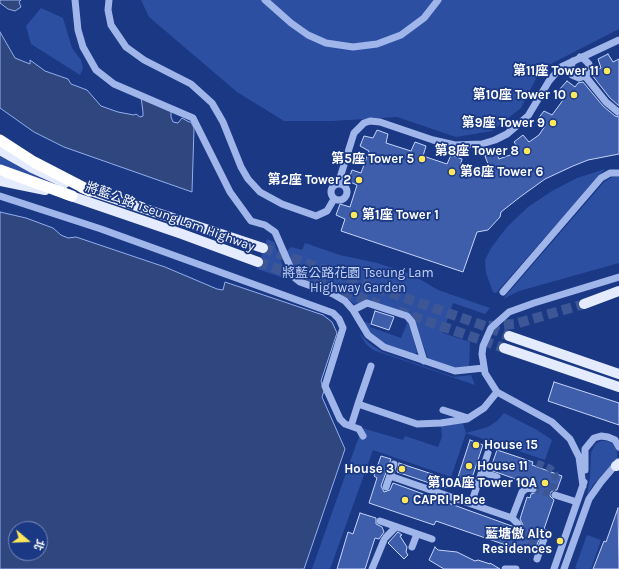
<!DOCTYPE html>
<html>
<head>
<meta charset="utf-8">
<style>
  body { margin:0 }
  #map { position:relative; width:619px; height:569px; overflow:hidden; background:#1a3884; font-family:Karla,"Noto Sans TC",sans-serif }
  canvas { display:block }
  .north { position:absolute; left:8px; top:521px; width:40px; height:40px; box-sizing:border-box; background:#1a3884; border:1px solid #7688b5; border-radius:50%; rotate:109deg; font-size:11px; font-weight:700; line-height:16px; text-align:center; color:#fff }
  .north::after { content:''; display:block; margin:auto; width:14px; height:18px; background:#fde85c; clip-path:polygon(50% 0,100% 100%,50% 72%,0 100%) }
</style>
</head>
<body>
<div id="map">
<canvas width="619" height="569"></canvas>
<div class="north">北</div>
</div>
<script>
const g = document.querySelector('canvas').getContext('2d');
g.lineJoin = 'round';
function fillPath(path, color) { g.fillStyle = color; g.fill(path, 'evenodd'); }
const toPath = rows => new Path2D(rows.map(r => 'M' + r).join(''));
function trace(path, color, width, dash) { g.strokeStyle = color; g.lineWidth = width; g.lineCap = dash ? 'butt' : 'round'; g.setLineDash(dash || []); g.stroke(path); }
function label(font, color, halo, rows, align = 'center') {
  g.font = font + ' Karla,"Noto Sans TC",sans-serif'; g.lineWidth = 3.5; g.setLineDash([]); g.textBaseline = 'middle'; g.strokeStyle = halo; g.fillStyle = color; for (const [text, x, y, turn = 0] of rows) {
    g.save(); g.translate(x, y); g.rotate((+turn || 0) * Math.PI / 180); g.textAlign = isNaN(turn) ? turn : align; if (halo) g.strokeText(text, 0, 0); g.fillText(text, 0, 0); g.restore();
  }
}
fillPath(toPath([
  [141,0,619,0,619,29,541,69,521,108,492,131,456,137,397,117,332,121,284,121,237,92,149,17],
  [41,8,63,18,72,48,81,60,83,68,80,75,31,44,26,26],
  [0,153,11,161,47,180,0,166],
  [605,169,496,293,493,292,486,273,485,260,491,248,507,227,528,207,552,191,577,178],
  [612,177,619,177,619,263,519,291,503,299,604,182],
  [267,239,274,242,286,274,284,278,257,269],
  [305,243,340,255,377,263,411,274,438,290,490,308,485,314,453,303,443,333,470,342,469,366,455,368,428,358,414,320,408,313,360,303,354,304,342,294,298,277,287,251,291,247,302,250],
  [362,321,371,324,370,327,401,338,408,321,417,352,415,354,385,344,370,332],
  [359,333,369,343,382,352,454,377,471,375,475,385,373,350,366,344],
  [504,413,537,430,552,440,545,460,466,433,451,477,373,450,330,569,312,569,362,428,403,440,405,436,438,447,442,437,441,426,463,423,466,433,488,427,497,421],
  [601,441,607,441,613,444,617,450,617,458,593,485,587,496,590,477,591,453,595,444],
  [587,535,601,540,591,569,578,569,575,568]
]), '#2d4fa2');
const water = toPath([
  [0,0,21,0,19,2,21,7,15,11,8,9,0,3,0,0],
  [0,32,15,58,30,64,30,60,45,71,68,79,71,84,87,90,101,106,118,112,134,115,136,114,140,117,143,116,143,112,141,97,171,111,171,117,173,122,178,123,182,118,189,122,191,122,194,128,192,192,64,147,34,132,0,108,0,32],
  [0,212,26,218,53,228,61,235,68,238,76,237,165,267,217,289,223,290,225,282,323,315,332,322,337,333,321,381,324,391,322,397,345,449,304,569,0,569,0,212],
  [16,529,40,529,40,553,16,553,16,529]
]);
fillPath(water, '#30467f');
trace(water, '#93afed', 1);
const building = toPath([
  [608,54,613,62,619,59,619,106,610,98,592,75,594,71,601,68,598,59,608,54],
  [567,81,575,87,578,83,583,82,603,106,615,116,619,117,619,154,588,160,573,166,545,179,520,197,501,212,500,217,488,230,477,232,463,272,341,231,345,219,336,215,340,204,350,207,357,185,348,181,352,170,361,173,369,151,360,146,364,136,373,138,377,130,388,134,386,143,411,151,415,142,426,146,423,156,447,164,451,155,462,159,460,167,476,169,488,164,485,156,496,152,499,159,513,154,519,149,514,142,523,135,529,142,539,135,545,126,537,120,544,111,552,115,566,96,559,90,567,81],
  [375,311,394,317,389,330,371,324,375,311],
  [554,382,619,403,619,425,548,401,554,382],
  [470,440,483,445,471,481,468,480,467,483,457,480,470,440],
  [497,450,533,462,532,465,562,476,557,490,554,490,550,493,550,496,554,500,544,529,535,549,531,548,529,553,436,521,434,525,369,503,377,478,374,476,381,456,391,459,381,486,384,492,390,490,393,483,520,529,523,525,520,519,527,497,530,498,531,494,537,492,538,488,535,483,525,480,524,482,490,470,497,450],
  [399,463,450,480,447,487,444,488,397,472,399,463],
  [618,508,619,569,593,569,604,541,606,542,618,508],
  [360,513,376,518,376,524,382,527,384,532,379,539,375,538,365,569,337,569,348,532,353,534,360,513],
  [398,532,402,535,400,536,407,547,406,552,408,555,404,559,388,543,398,532],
  [435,547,438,550,457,552,475,561,478,560,490,564,490,563,500,569,444,569,429,560,435,547]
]);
fillPath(building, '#3e5eab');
trace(building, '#c5d4f8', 1);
trace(toPath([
  [537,463,550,468,555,474,555,481,550,494],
  [533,489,555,495],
  [518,524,526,540,538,545]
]), '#3c5696', 7, [7, 3.5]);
trace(toPath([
  [263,248,482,325,509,336],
  [258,262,379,304],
  [398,311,504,348],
  [489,326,515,324,584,304]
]), '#3c5696', 10, [10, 5]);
trace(toPath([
  [75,0,78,30,83,47,96,70,114,84,193,118,230,192,251,221,265,225,275,232,295,278,300,282,333,294,345,301,353,310,368,335,384,347,455,371,484,368],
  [109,0,108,10,111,25,126,47,144,60,191,84,212,103,223,122,241,167,248,179,260,192,282,204,316,216,327,211,334,199],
  [265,0,291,23,308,35,326,43,353,47,377,44,401,35,424,18,438,0],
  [573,61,570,69,572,75,579,78,585,76,589,71,589,64,584,59,580,57],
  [585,76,606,102,618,112],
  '331 192a8 8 0 1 1 16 0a8 8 0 1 1-16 0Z',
  [338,184,354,133,364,123,370,121,380,122,433,140,455,145,482,144,495,140,507,134,528,116,549,81,561,67,619,40],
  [0,196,101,229,333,313,339,319,343,328,325,386,340,419,345,424,359,429,363,436],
  [503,292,601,178,610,173,619,173],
  [353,310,367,303,407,316,412,322,424,361],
  [371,366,358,404,417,424,441,423,467,419,484,408,497,392],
  [443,410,468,418],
  [351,426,358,404],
  [585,470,585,449,594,438,601,436,608,437,615,440,619,447],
  [482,472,497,477],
  [390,476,512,518,522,492,527,488,533,489],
  [583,486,579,457,570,439,552,422,497,392,485,373,482,354,483,346,491,328,509,312,534,303,619,277],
  [386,487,394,464],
  [555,495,577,502],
  [471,504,488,453],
  [512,518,518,524],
  [380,521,432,539],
  [386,537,396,527],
  [412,547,417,534],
  [537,559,546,533],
  [372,569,384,540],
  [505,569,516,569],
  [554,569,584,482],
  [564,569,589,499,601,482,618,462]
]), '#a0b6eb', 7);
trace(toPath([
  [0,150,32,168,65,183],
  [0,181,45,190],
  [82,188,263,248],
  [65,194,182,234,258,262],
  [584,304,619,291],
  [509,336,619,374],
  [504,348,619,387],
  [616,466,619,464]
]), '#e5ebff', 10);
trace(toPath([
  [0,140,34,162,90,191],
  [0,170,72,196]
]), '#fff', 11);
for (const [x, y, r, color] of [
  [607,71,4,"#fde85c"],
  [574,95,4,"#fde85c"],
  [553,123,4,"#fde85c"],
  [527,151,4,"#fde85c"],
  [422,159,4,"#fde85c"],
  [452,172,4,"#fde85c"],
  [359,180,4,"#fde85c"],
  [354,215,4,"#fde85c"],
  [476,445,4,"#fde85c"],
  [469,466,4,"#fde85c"],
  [402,469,4,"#fde85c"],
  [545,483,4,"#fde85c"],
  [405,500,4,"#fde85c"],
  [560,541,4,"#fde85c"]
]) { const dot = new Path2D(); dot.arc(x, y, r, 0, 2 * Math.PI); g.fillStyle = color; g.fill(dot); trace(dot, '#1a3884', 1.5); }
label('bold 13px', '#fff', '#1a3884', [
  ["第11座 Tower 11",599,71],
  ["第10座 Tower 10",566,95],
  ["第9座 Tower 9",545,123],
  ["第8座 Tower 8",519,151],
  ["第5座 Tower 5",414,159],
  ["第6座 Tower 6",460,172,"left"],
  ["第2座 Tower 2",351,180],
  ["第1座 Tower 1",362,215,"left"],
  ["House 15",484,445,"left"],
  ["House 11",477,466,"left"],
  ["House 3",394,469],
  ["第10A座 Tower 10A",537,483],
  ["CAPRI Place",413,500,"left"],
  ["藍塘傲 Alto",552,534],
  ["Residences",552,549]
], 'right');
label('13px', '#fff', '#1a3884', [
  ["將藍公路 Tseung Lam Highway",170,217,20]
]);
label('13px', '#c5d4f8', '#1a3884', [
  ["將藍公路花園 Tseung Lam",358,273],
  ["Highway Garden",358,288]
]);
</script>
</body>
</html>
